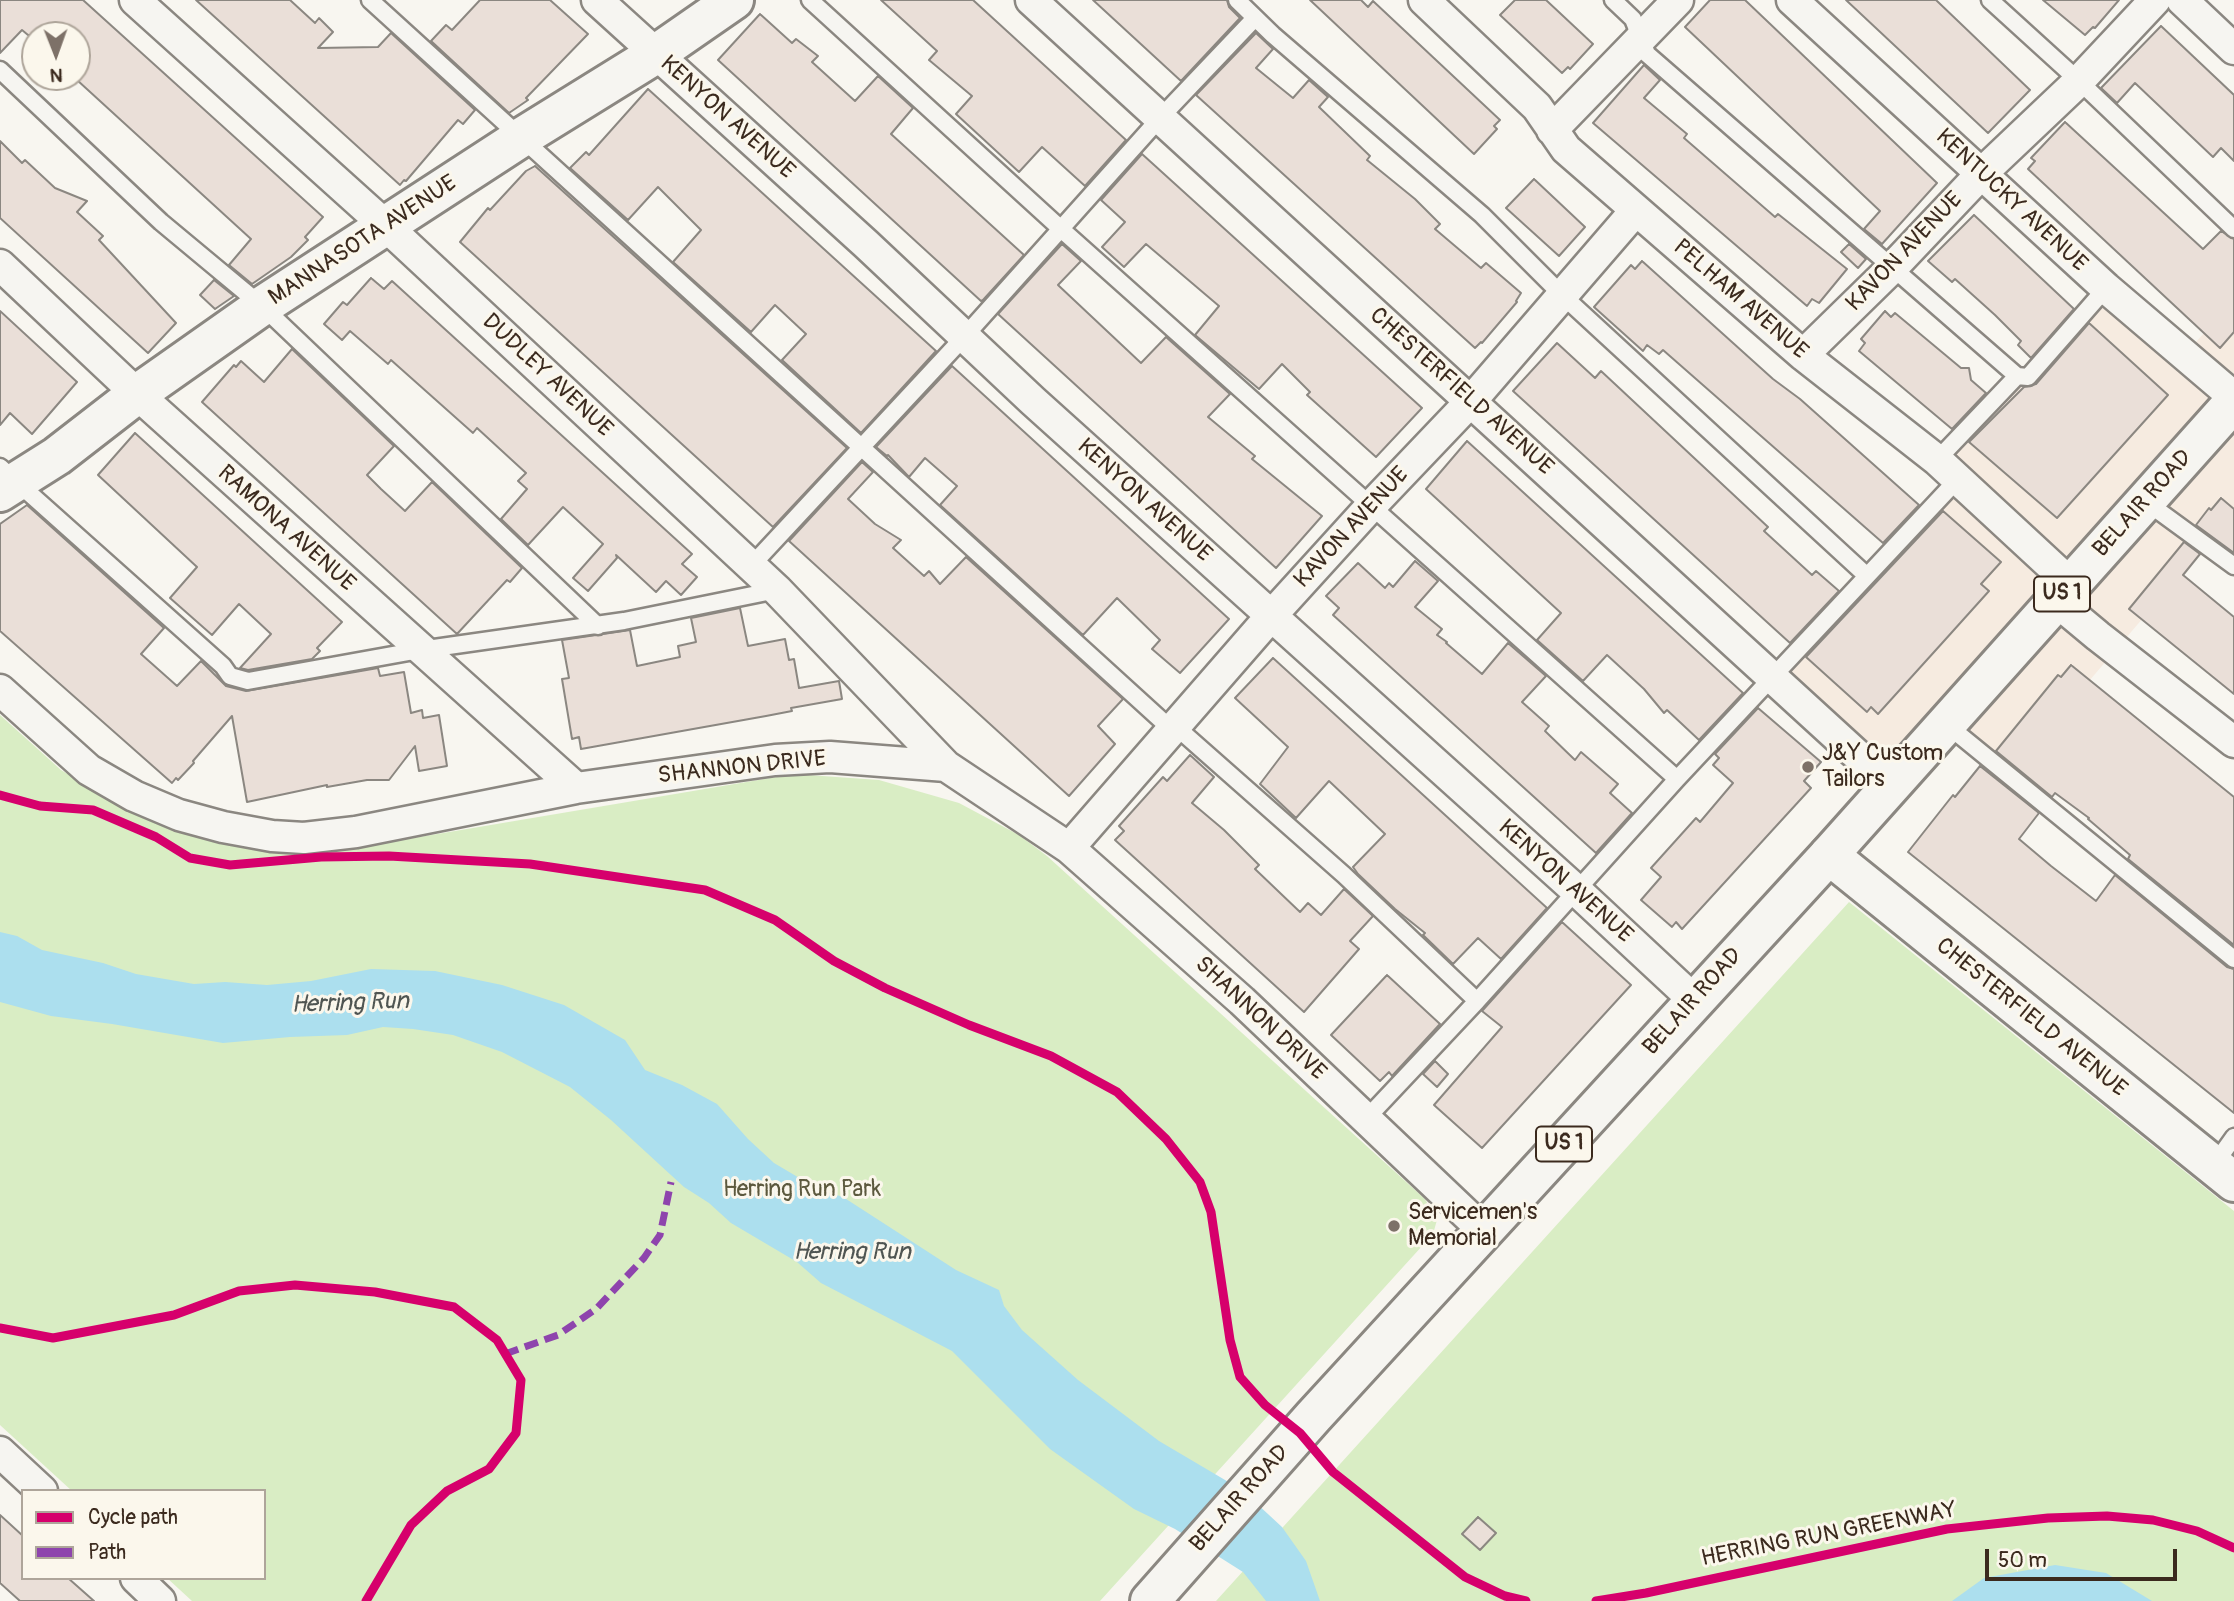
<!DOCTYPE html>
<html>
<head>
<meta charset="utf-8">
<style>
  body { margin:0 }
  #map { position:relative; width:2234px; height:1601px; overflow:hidden; background:#f8f6f0; font-family:Pangolin,sans-serif }
  canvas { display:block }
  .legend { position:absolute; left:21px; top:1489px; width:245px; height:91px; box-sizing:border-box; background:#fbf7ec; border:2px solid #aea59a; margin:0; padding:9px 12px; list-style:none; font-size:21px; color:#3b2a1e }
  .legend li { display:flex; align-items:center; gap:14px; height:35px }
  .legend b { width:35px; border:2px solid #aea59a }
  .north { position:absolute; left:21px; top:21px; width:70px; height:70px; box-sizing:border-box; background:#fbf7ec; border:2px solid #aea59a; border-radius:50%; rotate:179deg; font-size:19px; font-weight:700; line-height:28px; text-align:center; color:#3b2a1e }
  .north::after { content:''; display:block; margin:auto; width:24px; height:32px; background:#7d7168; clip-path:polygon(50% 0,100% 100%,50% 72%,0 100%) }
  .scale { position:absolute; left:1985px; top:1549px; width:192px; height:32px; box-sizing:border-box; border:4px solid #3b2a1e; border-top:0; padding-left:9px; font-size:21px; line-height:24px; white-space:nowrap; color:#3b2a1e; -webkit-text-stroke:5px #fbf7ec; paint-order:stroke }
</style>
</head>
<body>
<div id="map">
<canvas width="2234" height="1601"></canvas>
<ul class="legend">
<li><b style="height:9px;background:#d6006c"></b>Cycle path</li>
<li><b style="height:9px;background:#8e44ad"></b>Path</li>
</ul>
<div class="north">N</div>
<div class="scale">50 m</div>
</div>
<script>
const g = document.querySelector('canvas').getContext('2d');
g.lineJoin = 'round';
function fillPath(path, color) { g.fillStyle = color; g.fill(path, 'evenodd'); }
const toPath = rows => new Path2D(rows.map(r => 'M' + r).join(''));
function trace(path, color, width, dash) { g.strokeStyle = color; g.lineWidth = width; g.lineCap = dash ? 'butt' : 'round'; g.setLineDash(dash || []); g.stroke(path); }
function label(font, color, halo, rows, align = 'center') {
  g.font = font + ' Pangolin,sans-serif'; g.lineWidth = 6; g.setLineDash([]); g.textBaseline = 'middle'; g.strokeStyle = halo; g.fillStyle = color; for (const [text, x, y, turn = 0] of rows) {
    g.save(); g.translate(x, y); g.rotate((+turn || 0) * Math.PI / 180); g.textAlign = isNaN(turn) ? turn : align; if (halo) g.strokeText(text, 0, 0); g.fillText(text, 0, 0); g.restore();
  }
}
fillPath(toPath([
  [2106,290,2180,359,2234,301,2234,512,2011,772,1944,719,1888,781,1776,674,1952,481,1935,466]
]), '#f6ebe0');
fillPath(toPath([
  [0,715,61,770,143,818,229,845,299,853,348,849,794,774,879,780,959,803,1019,835,1047,856,1425,1199,1437,1220,1433,1234,1100,1601,192,1601,167,1578,264,1578,264,1491,72,1491,0,1425],
  [1849,902,2234,1211,2234,1601,1216,1601]
]), '#d9edc4');
fillPath(toPath([
  [0,932,17,936,42,950,103,963,136,974,194,984,225,982,267,985,311,981,371,969,435,971,502,985,564,1005,625,1040,645,1070,682,1085,717,1104,748,1139,774,1163,818,1189,843,1197,956,1270,999,1290,1004,1306,1022,1330,1078,1380,1159,1441,1242,1490,1282,1527,1306,1561,1320,1601,1266,1601,1243,1572,1175,1529,1134,1509,1050,1449,952,1351,821,1283,797,1262,731,1223,709,1203,684,1187,611,1120,570,1087,502,1052,453,1035,413,1029,383,1027,347,1035,290,1037,223,1043,112,1024,51,1016,0,1002],
  [2055,1565,2106,1573,2152,1601,1952,1601,1984,1578]
]), '#acdfee');
const building = toPath([
  [0,0,83,0,323,217,305,237,308,240,291,257,252,284,229,265,251,239,77,80,77,35,28,35,22,30,0,53,0,0],
  [196,0,290,0,315,23,319,18,333,32,318,48,378,47,391,33,475,110,463,124,458,120,406,181,404,180,400,185,196,0],
  [480,0,550,0,588,34,526,98,528,100,509,113,431,41,446,25,452,30,480,0],
  [881,0,973,0,1126,140,1085,186,1042,147,1019,172,956,114,972,96,929,60,937,51,881,0],
  [1093,0,1227,0,1229,7,1240,18,1181,81,1093,0],
  [1310,0,1361,0,1368,7,1373,1,1500,120,1494,126,1497,129,1474,154,1310,0],
  [1515,0,1546,0,1593,44,1570,69,1568,67,1562,73,1500,15,1515,0],
  [1710,0,1745,0,1937,183,1882,244,1864,229,1880,211,1685,27,1710,0],
  [1846,0,1936,0,2030,90,1988,133,1846,0],
  [2043,0,2119,0,2095,28,2093,27,2085,35,2043,0],
  [760,14,792,43,796,39,818,56,812,62,855,101,878,76,913,108,891,134,1024,255,983,300,981,301,718,60,760,14],
  [2161,26,2234,95,2234,161,2221,148,2213,157,2135,83,2117,103,2101,88,2161,26],
  [1256,33,1273,49,1256,68,1293,98,1309,80,1328,97,1319,107,1370,156,1367,160,1415,199,1440,224,1435,229,1481,268,1486,263,1521,293,1516,301,1517,302,1482,343,1481,342,1475,348,1196,95,1256,33],
  [1644,65,1660,80,1644,98,1687,134,1684,138,1775,217,1778,214,1847,269,1819,303,1812,299,1807,306,1593,123,1644,65],
  [648,89,936,351,861,433,782,360,806,334,775,305,751,332,673,262,701,230,658,187,628,220,570,168,586,152,589,155,648,89],
  [2065,122,2203,249,2221,231,2234,239,2234,332,2220,348,2028,169,2035,161,2031,158,2065,122],
  [0,141,22,163,25,160,55,188,87,201,77,212,103,236,99,240,176,323,148,353,0,218,0,141],
  [1142,154,1422,408,1376,457,1307,395,1310,392,1282,364,1259,389,1195,335,1219,306,1146,244,1124,267,1102,247,1125,222,1101,200,1142,154],
  [535,166,847,448,773,527,460,242,488,208,490,210,526,171,535,166],
  [1534,179,1585,227,1559,256,1506,208,1534,179],
  [1974,215,2074,309,2031,358,2018,345,2021,341,1995,315,1955,279,1952,282,1928,261,1974,215],
  [1062,244,1081,261,1058,285,1141,363,1166,337,1230,394,1208,417,1255,456,1252,459,1322,516,1276,568,998,314,1062,244],
  [1849,244,1866,259,1858,268,1841,252,1849,244],
  [1642,261,1773,379,1800,399,1919,505,1883,543,1663,350,1659,354,1647,345,1643,351,1594,307,1631,265,1635,269,1642,261],
  [371,278,384,289,392,281,692,554,682,564,697,577,681,595,666,581,656,592,616,555,617,558,588,591,573,578,603,544,563,507,528,545,501,519,527,489,518,481,526,473,477,428,473,433,391,360,388,364,350,331,342,340,324,324,343,302,347,305,371,278],
  [214,280,234,296,215,309,200,295,214,280],
  [0,311,77,382,32,434,10,413,0,425,0,311],
  [1885,311,1891,317,1895,313,1961,368,1969,368,1971,380,1986,393,1952,429,1859,351,1865,343,1861,339,1885,311],
  [2089,323,2168,395,2057,518,1969,442,2024,387,2036,384,2089,323],
  [1557,343,1595,378,1601,371,1768,527,1764,531,1812,575,1816,571,1839,591,1790,643,1513,391,1557,343],
  [292,349,394,446,367,475,381,489,405,511,432,482,522,568,510,582,507,580,457,634,202,402,234,365,236,367,241,361,264,382,292,349],
  [952,366,1229,619,1180,673,1152,649,1160,640,1117,598,1083,635,940,505,957,486,925,458,909,477,888,455,887,456,876,447,952,366],
  [135,433,342,622,317,648,320,651,312,659,248,670,240,668,271,634,239,604,212,635,170,598,197,567,98,475,135,433],
  [1467,441,1743,693,1699,740,1667,710,1664,713,1644,689,1607,655,1583,681,1537,640,1561,613,1426,489,1467,441],
  [862,462,873,472,848,499,875,524,901,540,893,548,924,576,929,571,940,584,966,557,1123,699,1098,726,1115,744,1069,796,789,541,862,462],
  [2221,498,2234,509,2234,553,2196,525,2209,508,2211,510,2221,498],
  [27,505,164,628,141,654,177,686,201,661,226,686,246,691,378,668,380,676,404,672,411,713,422,710,423,718,439,715,447,766,419,771,415,746,389,780,367,780,327,787,327,785,247,802,232,716,193,761,194,763,178,780,176,778,172,783,0,631,0,524,27,505],
  [1943,511,2001,562,1981,584,1989,591,1944,641,1878,714,1871,707,1867,712,1806,657,1943,511],
  [2184,542,2200,554,2183,575,2234,617,2234,694,2129,609,2184,542],
  [1415,561,1438,581,1415,607,1442,629,1437,635,1447,642,1446,643,1482,674,1508,643,1546,676,1522,702,1549,726,1545,731,1575,760,1581,752,1618,784,1610,793,1632,813,1596,853,1333,615,1339,608,1326,596,1358,563,1385,588,1389,583,1393,587,1415,561],
  [740,608,748,646,785,639,789,660,794,659,799,688,839,681,842,699,791,708,792,711,766,716,581,749,579,737,572,739,562,679,569,678,562,640,630,630,637,666,680,657,678,646,696,642,691,618,740,608],
  [1273,658,1547,908,1501,959,1478,938,1453,964,1423,935,1425,933,1395,909,1358,874,1353,867,1385,834,1329,781,1296,818,1260,784,1288,747,1235,698,1273,658],
  [2071,665,2234,797,2234,945,2128,859,2130,855,2088,819,2089,818,2055,793,2052,797,1996,751,2058,675,2061,677,2071,665],
  [1758,708,1821,762,1804,781,1811,788,1682,929,1676,922,1672,927,1641,900,1661,877,1651,868,1696,818,1700,822,1733,783,1713,765,1719,758,1715,754,1758,708],
  [1190,755,1214,777,1192,803,1224,830,1259,865,1255,869,1300,912,1308,903,1321,915,1344,889,1373,916,1350,941,1359,949,1304,1012,1115,840,1124,831,1119,826,1163,777,1167,781,1190,755],
  [1980,766,2039,813,2019,839,2051,866,2096,901,2115,875,2227,967,2234,969,2234,1113,1908,852,1953,795,1955,797,1980,766],
  [1562,922,1631,985,1482,1148,1434,1105,1502,1027,1482,1011,1562,922],
  [1387,975,1440,1024,1392,1076,1389,1072,1380,1081,1331,1035,1387,975],
  [1435,1061,1448,1074,1437,1087,1423,1074,1435,1061],
  [0,1515,23,1536,23,1578,68,1578,94,1601,20,1601,0,1583,0,1515],
  [1478,1517,1496,1533,1480,1550,1462,1534,1478,1517]
]);
fillPath(building, '#eadfd8');
trace(building, '#8b8781', 2);
const service = toPath([
  [370,0,1171,729,1182,732,1344,875,1477,1001,1366,1119],
  [810,0,1061,229,1677,779],
  [1237,0,1273,35,1482,215,1562,295,1867,576],
  [1613,0,1633,19,1647,54,2017,376,1937,460],
  [1990,0,2079,81,2234,229],
  [0,70,161,222,262,306,598,626],
  [2017,376,2028,377,2106,288],
  [0,467,223,666,230,676,248,681,420,650,624,621,777,590],
  [2145,501,2234,566],
  [751,566,964,337,1160,118,1255,18],
  [1946,724,2234,959],
  [1477,1001,1677,779,1957,480],
  [2214,1165,2234,1137]
]);
const minor = toPath([
  [135,0,386,226,777,590,946,766],
  [597,0,866,244,1033,401,1577,891,1694,1000],
  [1031,0,1890,785],
  [1424,0,1537,107,1566,149,1803,355,1937,460,2071,584],
  [1792,0,2106,288,2234,397],
  [2182,0,2234,49],
  [1552,130,1678,0],
  [0,265,137,394,576,788],
  [1803,355,1892,268,1981,174,2079,81,2155,0],
  [2056,601,2098,636,2234,742],
  [0,690,89,770,134,796,179,815,223,827,272,836,304,838,356,832,576,788,775,760,830,757,946,766,1069,848,1242,1001,1485,1232],
  [1069,848,1271,616,1371,506,1471,401,1636,210],
  [0,1452,42,1491],
  [136,1578,160,1601]
]);
const tertiary = toPath([
  [0,492,57,456,137,394,262,306,522,137,656,54,734,0],
  [1829,855,2234,1182]
]);
const primary = toPath([
  [1150,1601,1313,1417,1829,855,2234,402]
]);
trace(service, '#8b8781', 21);
trace(minor, '#8b8781', 35);
trace(tertiary, '#8b8781', 44);
trace(primary, '#8b8781', 44);
trace(service, '#f6f5f1', 16);
trace(minor, '#f6f5f1', 30);
trace(tertiary, '#f6f5f1', 38);
trace(primary, '#f6f5f1', 38);
trace(toPath([
  [505,1354,558,1335,596,1309,644,1258,660,1235,671,1182]
]), '#8e44ad', 7, [14, 7]);
trace(toPath([
  [0,795,40,806,93,810,156,837,190,858,230,865,321,857,389,856,530,864,705,890,775,920,834,961,885,988,969,1025,1051,1056,1117,1092,1166,1139,1200,1182,1211,1212,1230,1340,1240,1377,1265,1405,1300,1433,1333,1472,1465,1577,1505,1596,1526,1601],
  [0,1328,53,1338,174,1315,239,1291,295,1285,375,1292,454,1307,497,1340,521,1380,516,1433,489,1469,447,1491,411,1525,366,1601],
  [1596,1601,1646,1593,1947,1529,2048,1518,2107,1516,2153,1520,2197,1531,2234,1548]
]), '#d6006c', 9);
for (const [x, y, r, color] of [
  [1808,767,7,"#7d7168"],
  [1394,1226,7,"#7d7168"]
]) { const dot = new Path2D(); dot.arc(x, y, r, 0, 2 * Math.PI); g.fillStyle = color; g.fill(dot); trace(dot, '#fbf7ec', 2.5); }
for (const [x, y, w] of [
  [2062,594,56],
  [1564,1144,56]
]) { const box = new Path2D(); box.roundRect(x - w / 2, y - 17.5, w, 35, 5); g.fillStyle = '#fbf7ec'; g.fill(box); trace(box, '#3b2a1e', 2); }
label('bold 21px', '#3b2a1e', null, [
  ["US 1",2062,594],
  ["US 1",1564,1144]
]);
label('23px', '#3b2a1e', '#fbf7ec', [
  ["KENYON AVENUE",727,118,42],
  ["KENTUCKY AVENUE",2011,201,43],
  ["MANNASOTA AVENUE",363,241,-33],
  ["KAVON AVENUE",1905,252,-46],
  ["PELHAM AVENUE",1740,300,41],
  ["DUDLEY AVENUE",547,376,43],
  ["CHESTERFIELD AVENUE",1461,392,42],
  ["KENYON AVENUE",1144,501,42],
  ["BELAIR ROAD",2143,504,-48],
  ["KAVON AVENUE",1352,528,-47],
  ["RAMONA AVENUE",286,529,42],
  ["SHANNON DRIVE",742,768,-6],
  ["KENYON AVENUE",1565,882,42],
  ["BELAIR ROAD",1693,1002,-48],
  ["CHESTERFIELD AVENUE",2031,1018,39],
  ["SHANNON DRIVE",1260,1019,43],
  ["BELAIR ROAD",1240,1499,-48],
  ["HERRING RUN GREENWAY",1829,1535,-11]
]);
label('23px', '#3b2a1e', '#fbf7ec', [
  ["J&Y Custom",1822,754],
  ["Tailors",1822,780],
  ["Servicemen's",1408,1213],
  ["Memorial",1408,1239]
], 'left');
label('23px', '#5c593e', '#fbf7ec', [
  ["Herring Run Park",802,1190]
]);
label('italic 24px', '#4f5552', '#fbf7ec', [
  ["Herring Run",350,1004,-2],
  ["Herring Run",852,1253]
]);
</script>
</body>
</html>
